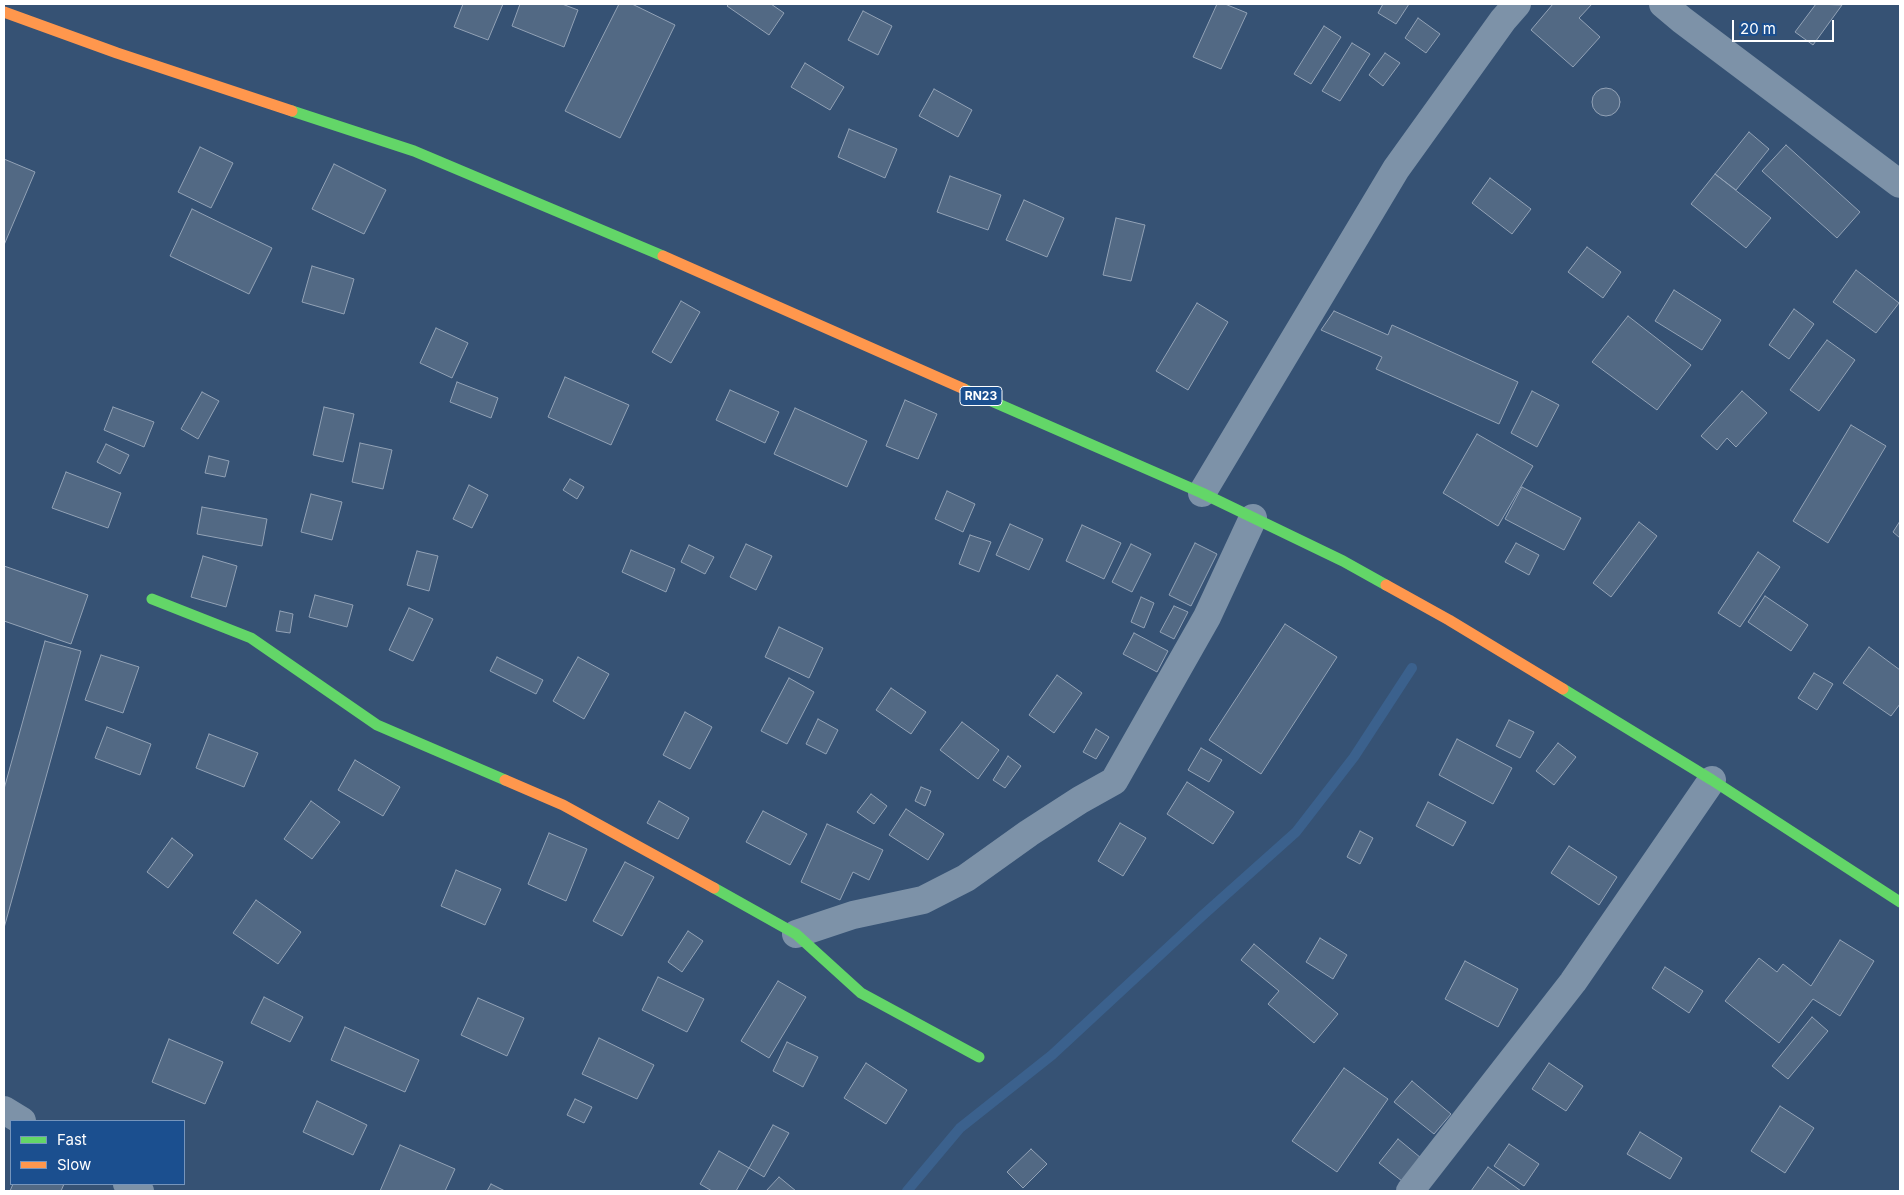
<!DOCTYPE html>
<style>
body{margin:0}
#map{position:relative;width:1904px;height:1195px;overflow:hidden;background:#365274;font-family:Inter,sans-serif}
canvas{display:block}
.frame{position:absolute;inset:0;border:5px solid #fff;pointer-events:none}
.legend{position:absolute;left:10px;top:1120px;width:175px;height:65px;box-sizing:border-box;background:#1b4f8f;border:1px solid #7695bc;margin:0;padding:6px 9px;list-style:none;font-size:15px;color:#fff}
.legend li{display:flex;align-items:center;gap:10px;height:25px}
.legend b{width:25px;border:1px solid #7695bc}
.scale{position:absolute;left:1732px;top:20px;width:102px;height:22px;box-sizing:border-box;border:2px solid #fff;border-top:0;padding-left:6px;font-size:15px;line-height:18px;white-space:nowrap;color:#fff;-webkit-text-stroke:4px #1b4f8f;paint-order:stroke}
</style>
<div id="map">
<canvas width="1904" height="1195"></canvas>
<div class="frame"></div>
<ul class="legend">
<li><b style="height:6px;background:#63d668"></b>Fast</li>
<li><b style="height:6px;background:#ff974d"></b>Slow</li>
</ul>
<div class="scale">20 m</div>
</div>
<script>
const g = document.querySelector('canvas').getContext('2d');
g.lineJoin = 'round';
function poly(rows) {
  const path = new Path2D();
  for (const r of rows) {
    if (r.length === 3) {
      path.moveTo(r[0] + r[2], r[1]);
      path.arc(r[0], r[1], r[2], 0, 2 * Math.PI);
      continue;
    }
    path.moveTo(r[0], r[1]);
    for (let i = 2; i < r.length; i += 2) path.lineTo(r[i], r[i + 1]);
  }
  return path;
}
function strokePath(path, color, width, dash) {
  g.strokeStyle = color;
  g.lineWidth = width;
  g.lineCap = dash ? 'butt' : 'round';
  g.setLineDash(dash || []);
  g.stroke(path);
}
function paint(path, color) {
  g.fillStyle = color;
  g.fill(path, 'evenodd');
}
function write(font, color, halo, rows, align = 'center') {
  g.font = font + ' Inter,sans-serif';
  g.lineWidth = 4.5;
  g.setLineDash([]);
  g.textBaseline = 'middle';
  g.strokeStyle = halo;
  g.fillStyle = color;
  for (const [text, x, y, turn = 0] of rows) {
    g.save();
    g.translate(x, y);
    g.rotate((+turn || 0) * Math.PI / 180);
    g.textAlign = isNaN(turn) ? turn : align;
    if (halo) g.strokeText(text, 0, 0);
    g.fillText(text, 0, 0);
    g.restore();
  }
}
strokePath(poly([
 [907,1191,960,1128,1052,1055,1202,916,1296,832,1354,757,1412,668]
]), '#3b618d', 10);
const building = poly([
 [463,4,503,4,488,40,454,27,463,4],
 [520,4,562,4,578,10,564,47,512,26,520,4],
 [619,4,632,4,675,25,620,138,565,111,619,4],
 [729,4,771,4,784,13,769,35,727,6,729,4],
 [1217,4,1225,4,1247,13,1221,69,1193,57,1217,4],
 [1383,4,1409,4,1396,24,1378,13,1383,4],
 [1553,4,1592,4,1579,18,1600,37,1573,67,1531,30,1553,4],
 [1816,4,1842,5,1813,45,1795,32,1816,4],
 [863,11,892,26,878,55,848,40,863,11],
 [1418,18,1440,34,1426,53,1405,38,1418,18],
 [1324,26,1341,37,1311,84,1294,74,1324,26],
 [1352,43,1370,54,1340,101,1322,91,1352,43],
 [1385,53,1400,63,1383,86,1369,75,1385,53],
 [805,63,844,87,830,110,791,87,805,63],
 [1606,102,14],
 [934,89,972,110,958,137,919,116,934,89],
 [849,129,897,149,885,178,838,157,849,129],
 [1749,132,1769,149,1736,190,1715,174,1749,132],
 [1786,145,1860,212,1837,238,1762,171,1786,145],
 [200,147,233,163,211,208,178,192,200,147],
 [4,159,35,172,4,245,4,159],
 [334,164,386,190,364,234,312,209,334,164],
 [1715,174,1771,218,1746,248,1691,204,1715,174],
 [950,176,1001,195,988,230,937,212,950,176],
 [1490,178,1531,209,1512,234,1472,203,1490,178],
 [1024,200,1064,218,1047,257,1006,240,1024,200],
 [192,209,272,248,249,294,170,256,192,209],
 [1116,218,1145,225,1131,281,1103,275,1116,218],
 [1587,247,1621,272,1603,298,1568,272,1587,247],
 [312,266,354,279,344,314,302,302,312,266],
 [1856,270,1899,303,1876,333,1833,302,1856,270],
 [1674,290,1721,320,1702,350,1655,321,1674,290],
 [681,301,700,312,671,363,652,352,681,301],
 [1197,303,1228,322,1188,390,1156,371,1197,303],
 [1794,309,1814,324,1789,359,1769,345,1794,309],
 [1334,311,1388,335,1392,325,1518,382,1499,424,1376,369,1382,357,1321,330,1334,311],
 [1628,316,1691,365,1657,410,1592,362,1628,316],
 [436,328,468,343,452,378,420,363,436,328],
 [1827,340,1855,360,1819,411,1790,390,1827,340],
 [565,377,629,405,611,445,548,417,565,377],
 [457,382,498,398,491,418,450,402,457,382],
 [730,390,779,412,765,443,716,420,730,390],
 [1532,391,1559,405,1537,447,1511,433,1532,391],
 [1742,391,1767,413,1736,447,1727,438,1717,450,1701,436,1742,391],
 [202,392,219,401,198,439,181,429,202,392],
 [905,400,937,414,918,459,886,446,905,400],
 [113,407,154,422,144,447,104,430,113,407],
 [324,407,354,414,343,462,313,455,324,407],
 [795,408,867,441,847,487,774,454,795,408],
 [1851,425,1886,446,1828,543,1793,521,1851,425],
 [1477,434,1533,466,1498,526,1443,493,1477,434],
 [360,443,392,450,383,489,352,482,360,443],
 [106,444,129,455,120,474,97,462,106,444],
 [209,456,229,461,225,477,205,473,209,456],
 [66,472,121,493,108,528,52,508,66,472],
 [570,479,584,487,577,499,563,490,570,479],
 [469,485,488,495,472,528,453,519,469,485],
 [1522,487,1581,518,1564,550,1505,519,1522,487],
 [947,491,975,504,963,532,935,519,947,491],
 [311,494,342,502,332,540,301,532,311,494],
 [202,507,267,519,262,546,197,534,202,507],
 [1900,521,1900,538,1893,532,1900,521],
 [1639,522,1657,536,1611,597,1593,583,1639,522],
 [1010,524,1043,539,1029,570,996,555,1010,524],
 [1082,525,1121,543,1104,579,1066,561,1082,525],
 [970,535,991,542,979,572,959,564,970,535],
 [1195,543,1217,554,1191,606,1169,595,1195,543],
 [1516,543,1539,555,1529,575,1505,562,1516,543],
 [746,544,772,556,756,590,730,577,746,544],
 [1131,544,1151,554,1132,592,1112,582,1131,544],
 [689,545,714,557,705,574,681,562,689,545],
 [631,550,675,569,666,592,622,572,631,550],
 [417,551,438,556,429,591,407,585,417,551],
 [1758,552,1780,567,1740,627,1718,613,1758,552],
 [203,556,237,566,226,607,191,597,203,556],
 [4,566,88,595,71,644,4,621,4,566],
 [315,595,353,605,347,627,309,617,315,595],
 [1765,596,1808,625,1791,651,1748,622,1765,596],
 [1141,597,1154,603,1144,628,1131,622,1141,597],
 [1174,606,1188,612,1174,639,1160,632,1174,606],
 [409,608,433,619,413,661,389,650,409,608],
 [280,611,293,614,290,633,276,631,280,611],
 [1285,624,1337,657,1261,774,1209,740,1285,624],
 [779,627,823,648,809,678,765,657,779,627],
 [1134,633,1168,651,1157,672,1123,654,1134,633],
 [45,641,81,651,4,928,4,789,45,641],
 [1869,647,1900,670,1900,704,1891,716,1843,683,1869,647],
 [101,655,139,667,123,713,85,700,101,655],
 [497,657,543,680,536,694,490,671,497,657],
 [578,657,609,674,584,719,553,701,578,657],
 [1814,673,1833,684,1817,710,1798,698,1814,673],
 [1057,675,1082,693,1054,733,1029,715,1057,675],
 [789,678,814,692,787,744,761,731,789,678],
 [891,688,926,712,911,734,876,710,891,688],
 [685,712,712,727,690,769,663,755,685,712],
 [818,719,838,730,826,754,806,744,818,719],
 [1509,720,1534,732,1520,758,1496,746,1509,720],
 [962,722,999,750,978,779,940,750,962,722],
 [107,727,151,744,140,775,95,758,107,727],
 [1096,729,1109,737,1096,759,1083,752,1096,729],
 [209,734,258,753,244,787,196,768,209,734],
 [1457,739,1512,768,1493,804,1439,775,1457,739],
 [1558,743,1576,757,1554,785,1536,771,1558,743],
 [1201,748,1222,760,1209,782,1188,770,1201,748],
 [1008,756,1021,766,1005,788,993,780,1008,756],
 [355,760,400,787,383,816,338,790,355,760],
 [1187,782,1234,812,1213,844,1167,814,1187,782],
 [921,787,931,791,925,806,915,801,921,787],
 [871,794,887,806,874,824,857,812,871,794],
 [311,801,340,822,312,859,284,839,311,801],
 [659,801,689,818,678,839,647,823,659,801],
 [1428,802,1466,822,1453,846,1416,826,1428,802],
 [906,809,944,834,928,860,889,835,906,809],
 [763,811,807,834,790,865,746,842,763,811],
 [1120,823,1146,838,1123,876,1098,861,1120,823],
 [827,824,883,850,869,880,853,872,840,900,801,882,827,824],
 [1360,831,1373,838,1360,864,1347,857,1360,831],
 [549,833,587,849,566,901,528,884,549,833],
 [172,838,193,855,168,888,147,872,172,838],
 [1569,846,1617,877,1599,905,1551,873,1569,846],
 [625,862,654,877,622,936,593,921,625,862],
 [456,870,501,889,485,925,441,906,456,870],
 [256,900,301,932,278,964,233,933,256,900],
 [688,931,703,941,682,972,668,962,688,931],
 [1320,938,1347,955,1333,979,1306,962,1320,938],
 [1840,940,1874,961,1840,1016,1813,999,1779,1043,1725,1001,1759,958,1777,972,1783,964,1811,986,1840,940],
 [1254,944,1338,1014,1314,1043,1268,1004,1279,991,1241,960,1254,944],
 [1465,961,1518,989,1498,1027,1445,999,1465,961],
 [1665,967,1703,991,1689,1013,1652,988,1665,967],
 [658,977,704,999,687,1032,642,1010,658,977],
 [778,981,806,997,769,1058,741,1041,778,981],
 [264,997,303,1017,290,1042,251,1023,264,997],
 [478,998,524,1018,507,1056,461,1035,478,998],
 [1812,1017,1828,1031,1788,1079,1772,1066,1812,1017],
 [345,1027,419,1060,405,1092,331,1060,345,1027],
 [599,1038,654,1065,637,1099,582,1074,599,1038],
 [169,1039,223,1062,205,1104,152,1082,169,1039],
 [787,1042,818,1057,803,1087,773,1071,787,1042],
 [866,1063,907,1090,886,1124,844,1098,866,1063],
 [1549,1063,1583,1086,1566,1111,1532,1089,1549,1063],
 [1344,1068,1388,1099,1337,1172,1292,1141,1344,1068],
 [1412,1081,1451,1114,1434,1134,1394,1102,1412,1081],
 [575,1099,592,1107,584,1123,567,1115,575,1099],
 [317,1101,367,1125,353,1155,303,1132,317,1101],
 [1780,1106,1814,1128,1785,1173,1751,1151,1780,1106],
 [773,1125,789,1133,764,1177,749,1168,773,1125],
 [1640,1132,1682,1158,1670,1179,1627,1154,1640,1132],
 [1398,1139,1421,1158,1402,1181,1379,1163,1398,1139],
 [1509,1144,1539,1164,1524,1186,1494,1166,1509,1144],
 [400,1145,455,1169,445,1191,380,1191,400,1145],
 [1031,1149,1047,1164,1023,1188,1007,1172,1031,1149],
 [719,1151,749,1168,736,1191,712,1191,700,1184,719,1151],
 [1488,1167,1521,1191,1471,1191,1488,1167],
 [779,1177,796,1191,766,1191,779,1177],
 [13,1184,64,1184,61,1191,10,1191,13,1184],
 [491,1184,505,1191,487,1191,491,1184]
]);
paint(building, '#526984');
strokePath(building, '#92a2b6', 1);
strokePath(poly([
 [1663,4,1682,20,1900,184],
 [1202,493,1396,169,1503,20,1517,4],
 [796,934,853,915,923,900,966,878,1029,833,1080,800,1114,781,1207,617,1253,518],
 [4,1110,22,1121],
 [127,1184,140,1191],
 [1410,1191,1573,982,1712,780]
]), '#7d92a8', 28);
strokePath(poly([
 [292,111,414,151,663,256],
 [964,389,1202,493,1343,561,1386,585],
 [152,599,251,638,377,725,505,780],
 [1563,689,1712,780,1900,902],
 [714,888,796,934,861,993,979,1057]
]), '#63d668', 11);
strokePath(poly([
 [4,12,117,53,292,111],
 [663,256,964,389],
 [1386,585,1449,620,1563,689],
 [505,780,563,805,714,888]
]), '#ff974d', 11);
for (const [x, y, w] of [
 [981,396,42]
]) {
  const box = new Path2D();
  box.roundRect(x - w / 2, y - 9.5, w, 19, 4);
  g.fillStyle = '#1b4f8f';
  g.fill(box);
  strokePath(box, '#fff', 1);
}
write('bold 12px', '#fff', null, [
 ["RN23",981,396]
]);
</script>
